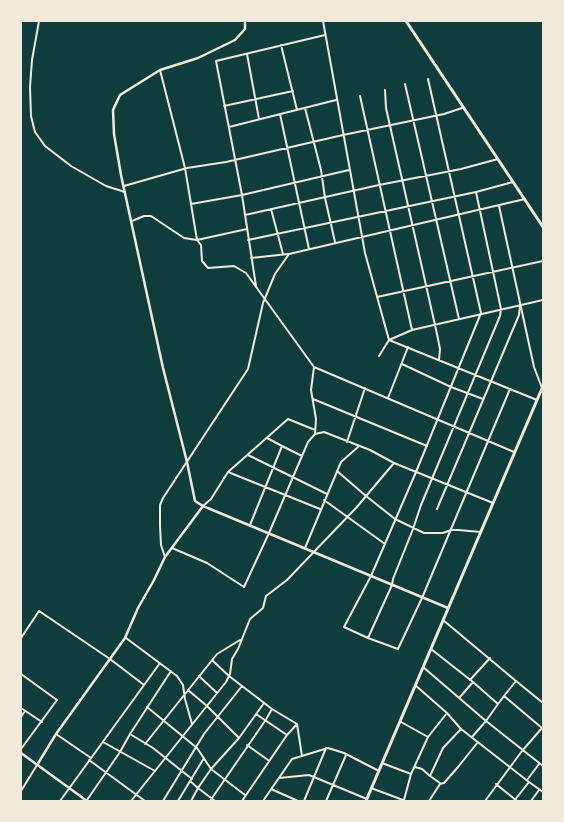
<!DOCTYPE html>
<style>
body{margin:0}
#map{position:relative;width:564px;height:822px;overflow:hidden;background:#0f3d3e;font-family:"Exo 2",sans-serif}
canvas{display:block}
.frame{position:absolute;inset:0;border:22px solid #f1e9da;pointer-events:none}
</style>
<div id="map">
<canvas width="564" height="822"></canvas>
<div class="frame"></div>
</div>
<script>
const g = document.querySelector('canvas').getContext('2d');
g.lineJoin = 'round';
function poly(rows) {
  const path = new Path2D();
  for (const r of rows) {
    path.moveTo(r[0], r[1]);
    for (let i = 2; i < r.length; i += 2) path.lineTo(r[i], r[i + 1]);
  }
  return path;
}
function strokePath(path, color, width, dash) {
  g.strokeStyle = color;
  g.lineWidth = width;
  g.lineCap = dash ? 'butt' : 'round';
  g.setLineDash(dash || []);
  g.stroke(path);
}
strokePath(poly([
 [39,21,32,60,30,87,31,116,35,132,45,146,71,166,106,186,125,192],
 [323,21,365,253,389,340,537,400],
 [281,45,297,110],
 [247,54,259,119],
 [160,70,185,168,197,240,247,229],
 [428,79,481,313,416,472,371,576,344,627,368,638,392,585,393,579,413,529,421,505,500,316,501,309,476,192],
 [405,84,459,319],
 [385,90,386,108,437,334,440,349,439,360],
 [360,96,412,330],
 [224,106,293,91],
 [305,108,321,170,325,198,335,242],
 [280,114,309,249],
 [229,127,336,100],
 [124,186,187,168,226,162,343,135,444,114,462,108],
 [191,204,242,195,216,61,325,35],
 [499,206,534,367,542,388],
 [271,209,283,254],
 [245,215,379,185,461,169,498,159],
 [132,221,144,216,151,216,184,238,197,240,201,245,202,261,208,268,234,266,246,273,314,367,311,390,316,419,315,434],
 [248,240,476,192,513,182],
 [251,258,288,254],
 [256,286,242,195,349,170],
 [377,297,543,261],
 [379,356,389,340,412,330,543,300],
 [402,364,451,387,483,399],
 [314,367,514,452],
 [388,398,408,347],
 [313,399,427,446],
 [347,442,365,388],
 [282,446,302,456],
 [248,455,327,494],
 [337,471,366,496,395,519,424,533,443,533,451,530,458,530,481,532],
 [228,472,320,509],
 [324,500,385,544],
 [203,506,211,499,228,472,288,419,315,430],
 [437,509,519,315,520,305],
 [250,525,282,446,267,438],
 [172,548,207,563,244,587,269,533,308,442,315,434,324,432,370,450,394,463,493,503],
 [305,548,341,462,358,447],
 [165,557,161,545,160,526,160,505,163,498,248,369,263,303,275,274,289,254,525,199],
 [443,620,516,681,504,696],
 [21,638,39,611,110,659,144,685],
 [126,638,177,676,183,685,185,699,192,724],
 [368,638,398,649,422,598,510,389],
 [431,649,473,682,498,704,504,696,542,728,522,751,485,801],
 [423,667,486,721,543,766],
 [21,674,57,700,21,749],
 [199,676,217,693],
 [470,680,490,658],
 [516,681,543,703],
 [415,685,447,713,428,737],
 [188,690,207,706,239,738],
 [460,697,473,682],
 [147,707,197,748,211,769,245,795],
 [21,708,42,722],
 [256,714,287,735],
 [21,717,25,711],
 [401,722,428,737,411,774],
 [297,724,302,756],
 [461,729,529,782,514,801],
 [56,734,91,758],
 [130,734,153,748,192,779],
 [472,737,486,721,498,704],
 [103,742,155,771],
 [145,744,217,654,240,640],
 [247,745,268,760],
 [89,760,145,801],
 [382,763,411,774,404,800],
 [415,767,422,769,430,776,443,748,461,729,447,713],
 [430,776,440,783],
 [279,778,309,775,367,799],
 [527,780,539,764],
 [190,781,198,788,191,801],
 [529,782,543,792],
 [496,784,517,801],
 [371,788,403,800],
 [271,789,298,801],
 [21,791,37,765],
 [87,800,120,752,130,734,171,671],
 [60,801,160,663],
 [131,801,226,682,230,674,232,659,238,649,250,619,263,608,266,596,287,580,356,508,394,463],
 [163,801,204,734,242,686],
 [178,801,204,758],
 [210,801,265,721,272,709,229,676,212,660],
 [215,801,198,788,211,769,239,738,264,703],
 [242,801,287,735,297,724,272,709],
 [263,801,292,759,328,748,344,753,379,771],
 [304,801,326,748],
 [326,801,346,755],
 [429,801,440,784,444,783,458,767,478,742],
 [531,801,539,790]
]), '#f1e9da', 2);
strokePath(poly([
 [245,21,245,29,235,40,198,58,160,70,120,95,113,110,114,134,121,175,163,368,187,462,195,501,203,506,448,608],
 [21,753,87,801],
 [37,765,56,734,125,638,138,608,154,580,165,557,203,506]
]), '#f1e9da', 2.5);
strokePath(poly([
 [406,21,543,227],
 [366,801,543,386]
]), '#f1e9da', 3);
</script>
